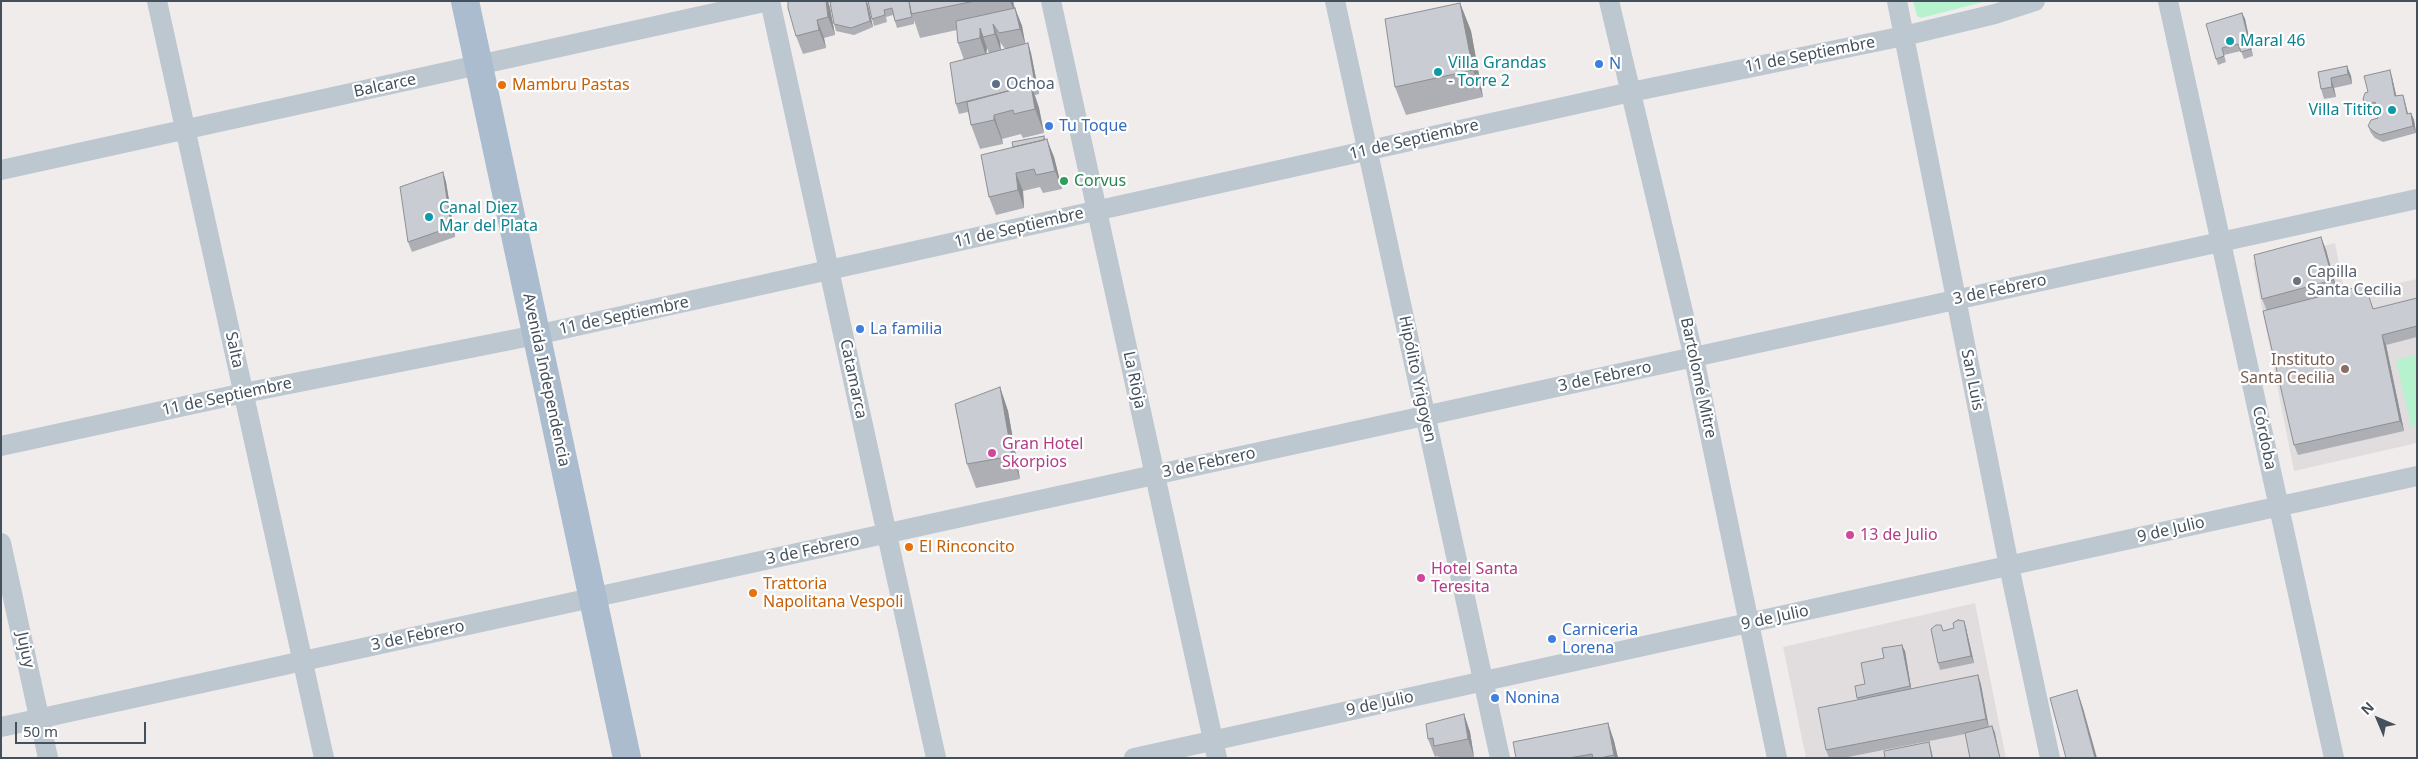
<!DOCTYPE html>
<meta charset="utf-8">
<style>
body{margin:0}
#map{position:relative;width:2418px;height:759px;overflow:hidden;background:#f0ecec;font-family:"Noto Sans",sans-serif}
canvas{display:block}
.frame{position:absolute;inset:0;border:2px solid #44505b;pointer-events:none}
.north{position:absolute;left:2353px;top:694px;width:50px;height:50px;-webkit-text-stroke:4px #fff;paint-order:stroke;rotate:315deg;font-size:14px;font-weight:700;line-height:20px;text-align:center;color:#44505b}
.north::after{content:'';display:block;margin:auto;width:18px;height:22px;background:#44505b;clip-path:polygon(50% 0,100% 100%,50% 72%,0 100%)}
.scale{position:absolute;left:15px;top:722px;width:131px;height:22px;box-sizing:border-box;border:2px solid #44505b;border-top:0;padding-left:6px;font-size:15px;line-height:18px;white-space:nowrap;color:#44505b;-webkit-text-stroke:4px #fff;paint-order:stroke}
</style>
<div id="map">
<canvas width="2418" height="759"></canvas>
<div class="frame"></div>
<div class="north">N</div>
<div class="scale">50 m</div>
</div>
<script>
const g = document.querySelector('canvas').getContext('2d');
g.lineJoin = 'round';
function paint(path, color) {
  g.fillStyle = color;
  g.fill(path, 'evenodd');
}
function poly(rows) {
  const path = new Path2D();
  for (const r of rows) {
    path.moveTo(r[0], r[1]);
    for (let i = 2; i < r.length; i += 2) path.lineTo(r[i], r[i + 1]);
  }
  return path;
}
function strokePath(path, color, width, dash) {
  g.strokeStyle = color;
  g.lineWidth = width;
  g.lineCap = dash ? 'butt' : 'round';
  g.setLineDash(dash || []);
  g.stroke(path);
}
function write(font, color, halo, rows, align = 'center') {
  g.font = font + ' "Noto Sans",sans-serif';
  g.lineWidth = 4.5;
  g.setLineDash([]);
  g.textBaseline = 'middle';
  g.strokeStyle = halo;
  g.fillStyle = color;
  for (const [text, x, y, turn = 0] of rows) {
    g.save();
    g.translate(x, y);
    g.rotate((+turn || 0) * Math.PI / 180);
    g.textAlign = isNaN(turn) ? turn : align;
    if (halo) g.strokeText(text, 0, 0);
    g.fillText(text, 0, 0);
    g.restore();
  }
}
paint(poly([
 [2335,243,2345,295,2417,279,2417,443,2294,471,2253,263],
 [1975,603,2006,758,1806,758,1783,647]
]), '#e1ddde');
paint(poly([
 [1913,1,1987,1,1921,18,1917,16],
 [2417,355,2417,425,2411,427,2396,360]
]), '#b7f2ce');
strokePath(poly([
 [157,1,324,758],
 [770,1,936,758],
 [1051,1,1217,758],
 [1335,1,1500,758],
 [1609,1,1694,358,1777,758],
 [1897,1,2009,566,2050,758],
 [2168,1,2334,758],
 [1,170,769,1],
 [1,446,244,393,536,335,1631,92,1904,36,1995,14,2035,1],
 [1,543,48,758],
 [1,727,2417,199],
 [1134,758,2417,476]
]), '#bcc7d0', 20);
strokePath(poly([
 [465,1,627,758]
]), '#aabcce', 28);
paint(poly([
 [788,1,828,1,830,8,835,35,824,38,826,48,803,54,796,36],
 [838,1,867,1,873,27,854,35,836,31,834,24],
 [868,1,1013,1,1014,8,1015,8,1022,26,1025,44,1028,43,1031,53,1039,94,1035,95,1039,108,1044,133,1023,138,1021,134,1002,139,1003,144,980,149,971,125,968,112,959,114,956,104,964,60,958,43,957,30,920,38,914,20,914,24,897,28,893,15,886,17,887,22,874,26,872,19],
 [1000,42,1005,49,1001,50],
 [987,48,989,53,986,54],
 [1460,3,1471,31,1483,97,1406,115,1395,87],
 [2242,13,2245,19,2253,56,2244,59,2241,51,2224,55,2226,62,2218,65,2216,59],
 [2347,66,2351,76,2352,84,2334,88,2336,97,2324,99,2321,89,2318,72],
 [2392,77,2396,96,2403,95,2405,102,2408,113,2411,113,2414,120,2416,133,2383,142,2375,138,2371,133,2368,126,2378,118,2376,109,2369,112,2363,99,2368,92],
 [1044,136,1054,157,1062,189,1043,193,1040,187,1023,191,1024,208,996,215,989,197,1013,147],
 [443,172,446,182,455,237,412,252,408,242],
 [2321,237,2326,250,2337,292,2374,309,2417,298,2417,337,2386,345,2404,431,2298,455,2294,445,2267,311,2262,299],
 [1000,387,1008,411,1020,479,976,488,967,464],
 [1964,621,1966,628,1974,663,1940,670,1938,663,1943,631,1954,628],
 [1905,651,1911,689,1978,675,1981,685,1989,727,1992,726,1995,733,1965,734,1843,758,1829,758,1826,750,1858,700,1857,698,1865,684,1884,658],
 [1464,714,1470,732,1474,757,1471,758,1439,758,1438,756,1435,757,1428,739],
 [1608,723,1614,741,1618,758,1516,758]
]), '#adafb5');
paint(poly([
 [826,1,828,1,830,8,835,35,828,17],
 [866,1,868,5,873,27,870,21],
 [1010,1,1013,1,1017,18],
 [1460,3,1471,31,1483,97,1473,70],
 [1015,8,1022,26,1026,47,1020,29],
 [2242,13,2245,19,2253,56,2251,49],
 [817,20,824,38,826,48,819,30],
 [993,24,1000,42,1001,52,995,34],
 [980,28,987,48,986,56,980,38],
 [1028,43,1031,53,1039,94,1035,84],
 [2347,66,2351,76,2352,84,2348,74],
 [2390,70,2392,77,2398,103,2395,96],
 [2331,78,2334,88,2336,97,2332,87],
 [1031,85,1039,108,1044,133,1035,109],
 [2403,95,2405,102,2409,120,2407,114],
 [2411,113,2414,120,2416,133,2413,126],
 [994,115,1002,139,1003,144,994,120],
 [1047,139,1054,157,1062,189,1055,171],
 [443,172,446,182,455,237,451,227],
 [1016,173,1023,191,1024,208,1018,190],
 [2321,237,2326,250,2338,293,2333,280],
 [2382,335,2386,345,2404,431,2400,421],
 [1000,387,1008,411,1020,479,1012,456],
 [1964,621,1966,628,1974,663,1971,656],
 [1902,645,1905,651,1912,693,1910,686],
 [1978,675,1981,685,1989,729,1986,719],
 [2077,690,2083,708,2097,758,2095,758],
 [1464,714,1470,732,1474,757,1468,739],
 [1608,723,1614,741,1618,758,1615,758,1614,755],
 [1992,726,1995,733,2000,758],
 [1929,742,1931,749,1933,758,1932,758]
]), '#8d8f93');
const building = poly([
 [788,1,826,1,828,17,817,20,819,30,796,36,788,8,788,1],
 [838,1,866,1,870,21,851,28,834,24,830,2,838,1],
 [868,1,909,1,912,17,895,21,892,8,884,10,885,15,872,19,868,1],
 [909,1,975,1,911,14,909,1],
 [1460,3,1473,70,1395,87,1385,19,1460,3],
 [1015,8,1020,29,999,33,993,24,995,34,983,37,980,28,980,38,958,43,956,21,1015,8],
 [2242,13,2251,49,2241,52,2238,44,2222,48,2224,56,2216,59,2206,24,2242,13],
 [1028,43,1035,84,956,104,950,63,1028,43],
 [2347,66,2348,74,2331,78,2332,87,2321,89,2318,72,2347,66],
 [2390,70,2395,96,2403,95,2407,114,2411,113,2413,126,2380,135,2373,131,2368,126,2371,120,2378,118,2375,102,2366,105,2363,99,2365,93,2368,92,2364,76,2390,70],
 [1031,85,1035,109,1014,114,1013,110,994,115,994,120,971,125,967,102,1031,85],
 [1044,136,1044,140,1013,147,1012,142,1044,136],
 [1047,139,1055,171,1036,175,1034,169,1016,173,1018,190,989,197,981,155,1047,139],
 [443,172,451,227,408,242,400,187,443,172],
 [2321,237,2333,280,2262,299,2254,255,2321,237],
 [2365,285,2373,309,2417,298,2417,326,2382,335,2400,421,2294,445,2263,311,2365,285],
 [1000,387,1012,456,967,464,955,404,1000,387],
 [1958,620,1964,621,1971,656,1938,663,1931,629,1936,625,1941,625,1943,631,1954,628,1953,623,1958,620],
 [1902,645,1910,686,1857,698,1855,686,1865,684,1861,663,1884,658,1882,648,1902,645],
 [1978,675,1986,719,1826,750,1818,708,1978,675],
 [2077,690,2095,758,2066,758,2050,698,2077,690],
 [1464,714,1468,739,1434,746,1433,738,1428,739,1426,724,1464,714],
 [1608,723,1614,755,1600,758,1593,758,1592,754,1569,758,1516,758,1513,742,1608,723],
 [1992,726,2000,758,1970,758,1965,733,1992,726],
 [1929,742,1932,758,1885,758,1884,751,1929,742]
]);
paint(building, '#c9ccd2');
strokePath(building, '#8d8f93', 1);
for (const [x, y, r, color] of [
 [2230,41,5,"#0f9aa8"],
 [1599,64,5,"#3f7fe0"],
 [1438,72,5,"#0f9aa8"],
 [996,84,5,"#5c6f8a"],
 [502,85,5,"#e8710a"],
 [2392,110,5,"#0f9aa8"],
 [1049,126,5,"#3f7fe0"],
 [1064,181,5,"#2e9e5b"],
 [429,217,5,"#0f9aa8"],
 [2297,281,5,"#6b7280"],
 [860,329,5,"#3f7fe0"],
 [2345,369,5,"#8d6e63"],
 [992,453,5,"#d1479c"],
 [1850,535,5,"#d1479c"],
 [909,547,5,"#e8710a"],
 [1421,578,5,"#d1479c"],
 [753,593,5,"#e8710a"],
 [1552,639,5,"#3f7fe0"],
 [1495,698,5,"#3f7fe0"]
]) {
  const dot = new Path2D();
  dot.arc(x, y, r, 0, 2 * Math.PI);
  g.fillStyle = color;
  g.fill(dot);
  strokePath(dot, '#fff', 2);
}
write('16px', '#0d838f', '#fff', [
 ["Maral 46",2240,41],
 ["Villa Grandas",1448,63],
 ["- Torre 2",1448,81],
 ["Villa Titito",2382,110,"right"],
 ["Canal Diez",439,208],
 ["Mar del Plata",439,226]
], 'left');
write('16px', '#44505b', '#fff', [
 ["11 de Septiembre",1810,55,-11],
 ["Balcarce",385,86,-12],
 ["11 de Septiembre",1414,140,-13],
 ["11 de Septiembre",1019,228,-13],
 ["3 de Febrero",2000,290,-12],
 ["11 de Septiembre",624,316,-12],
 ["Salta",234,350,78],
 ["3 de Febrero",1605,377,-12],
 ["Bartolomé Mitre",1698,378,78],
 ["Catamarca",853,379,78],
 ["Hipólito Yrigoyen",1417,379,78],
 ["Avenida Independencia",546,380,78],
 ["La Rioja",1134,380,78],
 ["San Luis",1972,380,79],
 ["11 de Septiembre",227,397,-12],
 ["Córdoba",2264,438,78],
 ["3 de Febrero",1209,463,-12],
 ["9 de Julio",2171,530,-13],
 ["3 de Febrero",813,550,-12],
 ["9 de Julio",1775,618,-12],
 ["3 de Febrero",418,636,-12],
 ["Jujuy",25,650,78],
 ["9 de Julio",1380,704,-12]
]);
write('16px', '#366cbe', '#fff', [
 ["N",1609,64],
 ["Tu Toque",1059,126],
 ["La familia",870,329],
 ["Carniceria",1562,630],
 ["Lorena",1562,648],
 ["Nonina",1505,698]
], 'left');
write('16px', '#4e5e75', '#fff', [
 ["Ochoa",1006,84]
], 'left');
write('16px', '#c56008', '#fff', [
 ["Mambru Pastas",512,85],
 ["El Rinconcito",919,547],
 ["Trattoria",763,584],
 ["Napolitana Vespoli",763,602]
], 'left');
write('16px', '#27864d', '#fff', [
 ["Corvus",1074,181]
], 'left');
write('16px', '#5b616d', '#fff', [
 ["Capilla",2307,272],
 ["Santa Cecilia",2307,290]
], 'left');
write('16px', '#785e54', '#fff', [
 ["Instituto",2335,360],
 ["Santa Cecilia",2335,378]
], 'right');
write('16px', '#b23c85', '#fff', [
 ["Gran Hotel",1002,444],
 ["Skorpios",1002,462],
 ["13 de Julio",1860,535],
 ["Hotel Santa",1431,569],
 ["Teresita",1431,587]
], 'left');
</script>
